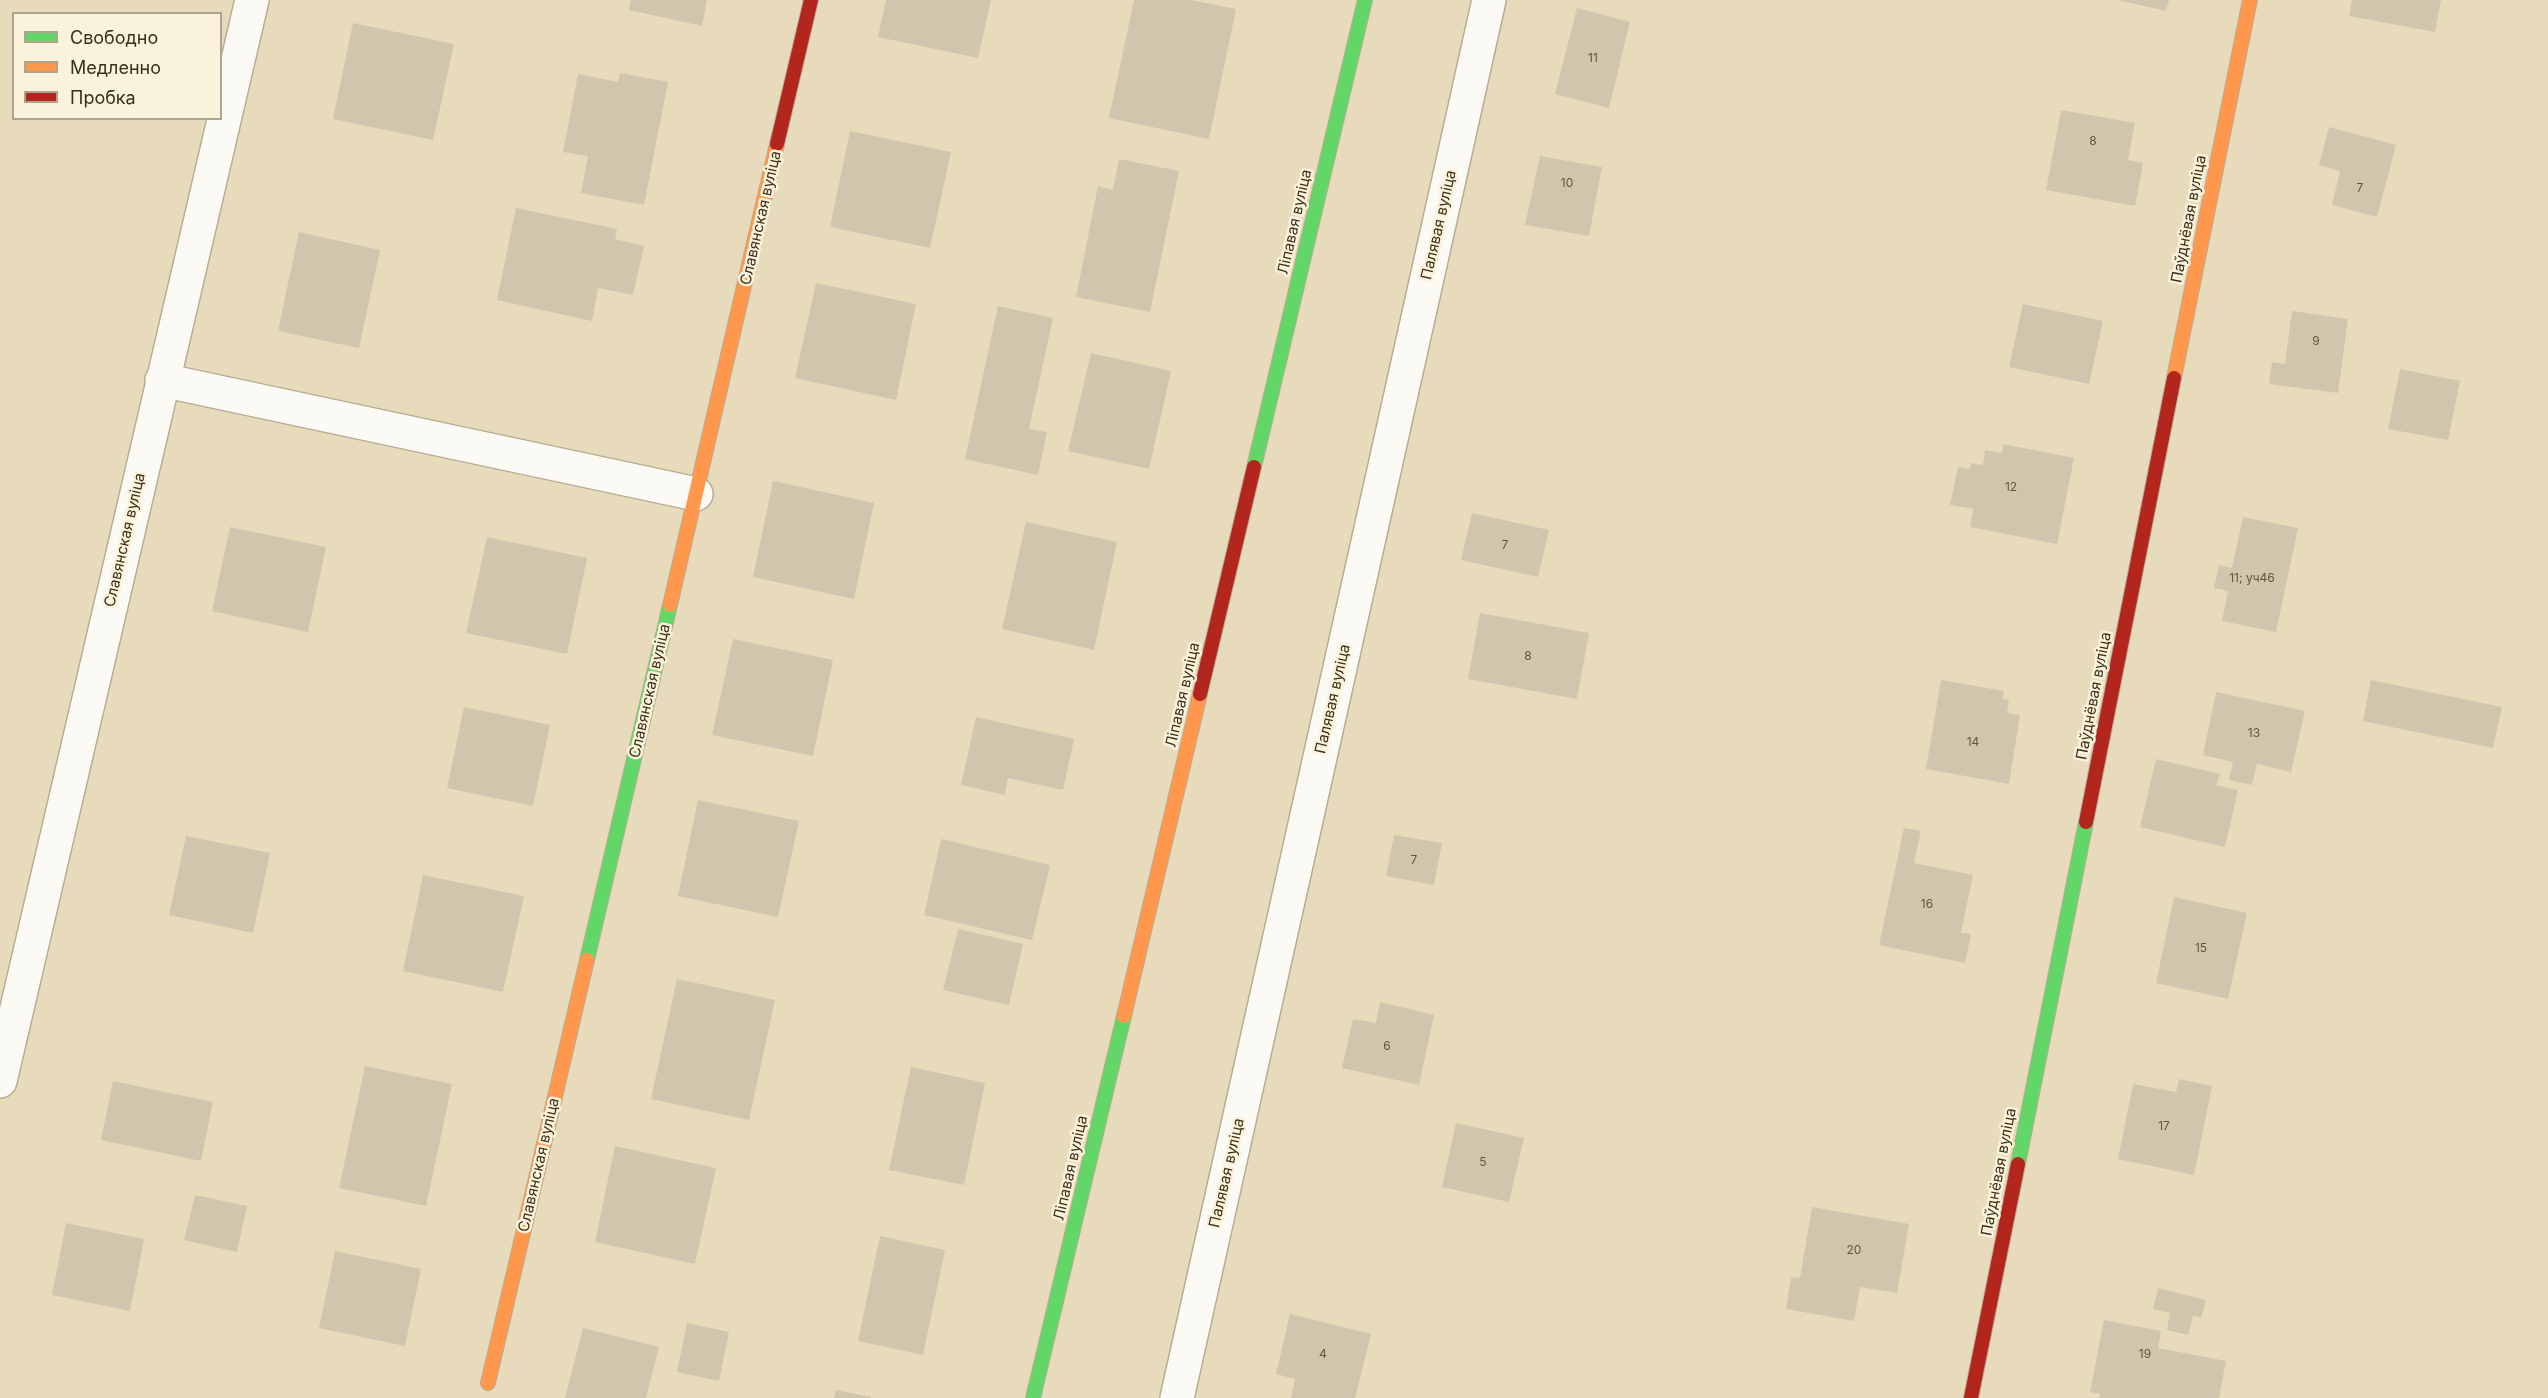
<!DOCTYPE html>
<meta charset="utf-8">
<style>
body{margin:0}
#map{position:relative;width:2548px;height:1398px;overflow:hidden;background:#e8dbbb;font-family:Inter,sans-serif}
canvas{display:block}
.legend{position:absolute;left:12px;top:12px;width:210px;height:108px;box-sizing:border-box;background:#fbf2db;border:2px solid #ada48d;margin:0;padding:8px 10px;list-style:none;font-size:18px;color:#393018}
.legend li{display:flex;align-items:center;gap:12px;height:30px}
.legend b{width:30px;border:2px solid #ada48d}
</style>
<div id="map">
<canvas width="2548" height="1398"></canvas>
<ul class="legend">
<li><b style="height:8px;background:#63d668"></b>Свободно</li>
<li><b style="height:8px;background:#ff974d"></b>Медленно</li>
<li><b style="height:8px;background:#b3261e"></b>Пробка</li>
</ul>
</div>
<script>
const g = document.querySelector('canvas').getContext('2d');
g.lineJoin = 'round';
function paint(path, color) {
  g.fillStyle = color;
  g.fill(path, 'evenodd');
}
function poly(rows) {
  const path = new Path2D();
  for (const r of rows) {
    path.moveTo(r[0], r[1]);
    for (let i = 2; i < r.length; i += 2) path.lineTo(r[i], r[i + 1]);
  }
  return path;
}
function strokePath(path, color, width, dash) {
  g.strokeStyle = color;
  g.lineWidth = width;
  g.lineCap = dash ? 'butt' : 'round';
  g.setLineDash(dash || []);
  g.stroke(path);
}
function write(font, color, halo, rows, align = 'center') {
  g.font = font + ' Inter,sans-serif';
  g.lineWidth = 5;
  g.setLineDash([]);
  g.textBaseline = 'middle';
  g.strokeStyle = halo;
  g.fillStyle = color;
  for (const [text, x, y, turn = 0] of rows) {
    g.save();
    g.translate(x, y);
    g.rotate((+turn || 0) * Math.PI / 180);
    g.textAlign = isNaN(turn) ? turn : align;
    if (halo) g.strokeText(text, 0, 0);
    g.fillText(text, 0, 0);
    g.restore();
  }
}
paint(poly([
 [631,0,707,0,702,26,629,10],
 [886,0,991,0,978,58,878,37],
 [1134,0,1191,0,1236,9,1209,139,1109,118],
 [2118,0,2169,0,2166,11],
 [2352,0,2441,0,2435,32,2349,16],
 [1577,8,1630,22,1609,108,1555,94],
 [353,23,454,44,433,140,333,119],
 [620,73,668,82,644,205,581,193,588,156,563,152,578,74,618,82],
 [2061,110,2135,123,2128,160,2143,163,2135,206,2046,190],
 [2329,127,2396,145,2377,217,2332,205,2340,171,2319,165],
 [850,131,951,152,930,248,830,227],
 [1540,156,1602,167,1589,236,1525,225],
 [1119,159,1179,171,1150,312,1076,297,1098,186,1113,190],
 [516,208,617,229,615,239,644,246,633,295,598,288,592,321,497,300],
 [299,232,380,250,359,348,278,331],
 [816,283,916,304,896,400,795,378],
 [2023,304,2103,321,2089,384,2009,367],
 [998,306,1053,318,1029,429,1047,432,1038,475,965,459],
 [2292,311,2348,319,2338,393,2269,384,2272,362,2285,364],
 [1091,353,1171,371,1149,469,1068,451],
 [2400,369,2460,381,2448,440,2388,429],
 [2003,444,2074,458,2057,544,1970,527,1973,509,1950,505,1958,467,1970,469,1971,463,1983,465,1985,450,2002,453],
 [773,481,874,503,854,599,753,577],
 [1472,513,1549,530,1538,577,1461,560],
 [2243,517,2298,528,2276,632,2222,621,2228,591,2214,588,2219,565,2232,568],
 [1026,522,1117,542,1094,650,1002,629],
 [230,527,326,547,308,632,212,611],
 [487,537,587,558,567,654,466,633],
 [1480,613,1589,633,1577,699,1468,679],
 [733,639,833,660,813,756,712,735],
 [1941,680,2004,691,2003,699,2009,700,2007,713,2020,715,2009,784,1926,769],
 [2371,680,2502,707,2493,748,2363,721],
 [2216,692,2305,711,2291,772,2257,764,2252,785,2229,780,2233,762,2203,755],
 [464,707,550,725,533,806,447,788],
 [976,717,1074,739,1063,790,1008,778,1005,795,961,785],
 [2156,759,2220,774,2216,785,2238,790,2225,847,2140,827],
 [698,800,799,821,778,917,678,896],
 [1904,828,1921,831,1914,863,1973,875,1961,933,1971,934,1965,963,1879,945],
 [1394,835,1442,843,1434,885,1386,876],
 [186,836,270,853,253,933,169,915],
 [941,839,1050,865,1032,940,924,915],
 [423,875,524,896,503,992,403,971],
 [2174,897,2247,913,2228,999,2156,983],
 [958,929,1023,944,1009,1005,943,990],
 [677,979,775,1000,749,1120,651,1099],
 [1380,1002,1434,1015,1419,1085,1342,1068,1353,1019,1376,1023],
 [365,1066,452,1084,426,1206,339,1188],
 [911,1067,985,1083,964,1185,889,1170],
 [2179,1079,2212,1086,2194,1175,2118,1159,2133,1084,2176,1092],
 [113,1081,213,1102,201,1161,101,1140],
 [1456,1123,1524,1138,1509,1202,1442,1187],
 [615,1146,716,1168,695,1264,595,1242],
 [195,1195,247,1206,237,1252,184,1240],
 [1812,1207,1909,1224,1897,1293,1860,1287,1854,1321,1786,1309,1791,1277,1800,1278],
 [66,1223,144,1239,130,1311,52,1295],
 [880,1236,945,1250,923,1355,858,1341],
 [335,1251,421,1269,405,1346,319,1328],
 [2158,1288,2206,1300,2201,1318,2193,1316,2188,1335,2167,1330,2170,1313,2153,1309],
 [1290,1314,1371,1334,1355,1398,1291,1398,1295,1379,1276,1374],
 [2104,1320,2161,1331,2158,1348,2226,1361,2219,1398,2099,1398,2100,1394,2090,1392],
 [687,1323,729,1332,719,1381,677,1372],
 [583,1328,659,1347,646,1398,565,1398],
 [836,1390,871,1397,871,1398,834,1398]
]), '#d1c6ad');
const street = poly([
 [162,380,696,494],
 [0,1081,252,0],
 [1177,1398,1489,0]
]);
const fast = poly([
 [1254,467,1365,0],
 [587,960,670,605],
 [2018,1164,2086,822],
 [1033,1398,1124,1016]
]);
const slow = poly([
 [2174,378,2250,0],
 [670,605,777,144],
 [1124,1016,1200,694],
 [488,1383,587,960]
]);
const jam = poly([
 [777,144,811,0],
 [1200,694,1254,467],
 [2086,822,2174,378],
 [1971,1398,2018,1164]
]);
strokePath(street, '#b7ad93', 36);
strokePath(fast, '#b7ad93', 16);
strokePath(slow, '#b7ad93', 16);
strokePath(jam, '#b7ad93', 16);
strokePath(street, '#fcfaf5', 33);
strokePath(fast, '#63d668', 14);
strokePath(slow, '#ff974d', 14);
strokePath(jam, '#b3261e', 14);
write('12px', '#60563e', null, [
 ["11",1593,58],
 ["8",2093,141],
 ["10",1567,183],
 ["7",2360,188],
 ["9",2316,341],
 ["12",2011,487],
 ["7",1505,545],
 ["11; уч46",2252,578],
 ["8",1528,656],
 ["13",2254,733],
 ["14",1973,742],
 ["7",1414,860],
 ["16",1927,904],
 ["15",2201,948],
 ["6",1387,1046],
 ["17",2164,1126],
 ["5",1483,1162],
 ["20",1854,1250],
 ["4",1323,1354],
 ["19",2145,1354]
]);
write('15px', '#393018', '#fbf2db', [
 ["Славянская вуліца",761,218,-77],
 ["Паўднёвая вуліца",2189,219,-79],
 ["Ліпавая вуліца",1295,222,-77],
 ["Палявая вуліца",1439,225,-77],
 ["Славянская вуліца",125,540,-77],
 ["Славянская вуліца",650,691,-77],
 ["Ліпавая вуліца",1183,695,-77],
 ["Паўднёвая вуліца",2094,696,-79],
 ["Палявая вуліца",1333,699,-77],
 ["Славянская вуліца",539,1165,-77],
 ["Ліпавая вуліца",1071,1168,-77],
 ["Паўднёвая вуліца",1999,1172,-79],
 ["Палявая вуліца",1227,1173,-77]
]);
</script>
